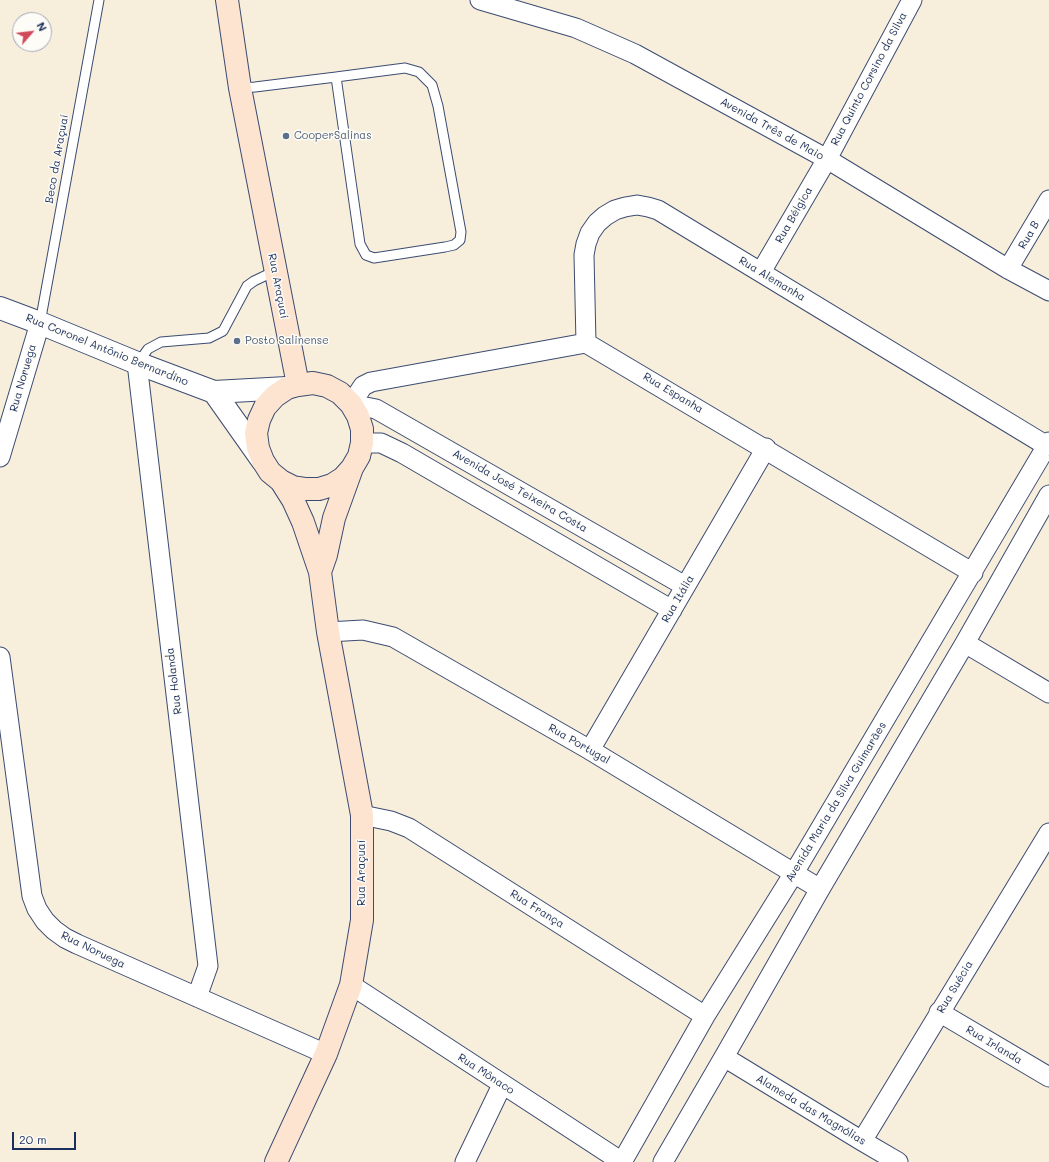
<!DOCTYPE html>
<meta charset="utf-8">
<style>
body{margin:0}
#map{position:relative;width:1049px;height:1162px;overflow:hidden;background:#f7eedc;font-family:Mali,sans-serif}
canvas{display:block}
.north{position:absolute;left:12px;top:12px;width:40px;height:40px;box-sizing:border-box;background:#fdfcf7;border:1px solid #a3aaba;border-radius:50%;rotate:62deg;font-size:11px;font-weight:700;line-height:16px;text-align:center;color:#1b2f5e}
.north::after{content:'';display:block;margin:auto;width:14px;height:18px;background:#d1495b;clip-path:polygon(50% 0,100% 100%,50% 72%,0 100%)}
.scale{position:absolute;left:12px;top:1132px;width:64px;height:18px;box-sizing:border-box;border:2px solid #1b2f5e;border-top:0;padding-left:5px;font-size:12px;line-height:14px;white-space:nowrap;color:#1b2f5e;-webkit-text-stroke:3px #fdfcf7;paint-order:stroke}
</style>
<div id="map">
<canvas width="1049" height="1162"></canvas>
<div class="north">N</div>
<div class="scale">20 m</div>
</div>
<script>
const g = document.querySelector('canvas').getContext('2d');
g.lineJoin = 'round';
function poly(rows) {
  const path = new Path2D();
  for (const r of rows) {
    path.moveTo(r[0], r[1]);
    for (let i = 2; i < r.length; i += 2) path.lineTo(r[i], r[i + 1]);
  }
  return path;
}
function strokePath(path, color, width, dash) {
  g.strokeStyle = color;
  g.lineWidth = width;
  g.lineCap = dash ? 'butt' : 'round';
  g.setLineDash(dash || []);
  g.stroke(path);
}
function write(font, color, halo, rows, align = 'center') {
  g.font = font + ' Mali,sans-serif';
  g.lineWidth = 3;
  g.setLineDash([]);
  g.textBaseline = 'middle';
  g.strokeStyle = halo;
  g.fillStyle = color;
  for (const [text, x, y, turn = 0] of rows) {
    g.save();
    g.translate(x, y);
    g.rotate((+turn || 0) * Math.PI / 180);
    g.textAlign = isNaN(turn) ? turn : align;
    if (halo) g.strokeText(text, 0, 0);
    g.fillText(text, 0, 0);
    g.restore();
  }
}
const service = poly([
 [240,88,255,87,336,77,405,68,419,72,432,85,438,106,461,232,460,240,454,245,445,247,374,258,366,255,360,244,336,77],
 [40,323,99,0],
 [138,363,148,349,161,342,209,338,223,331,247,286,254,281,275,271]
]);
const minor = poly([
 [480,0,576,28,635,54,827,159,1008,269,1049,291],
 [1008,269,1049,200],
 [761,272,827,159,912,0],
 [586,343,584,255,586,244,590,233,597,223,605,216,615,210,625,207,637,205,648,207,658,210,1047,446],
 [137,363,208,966,197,997],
 [362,443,381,443,402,453,672,610],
 [0,457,40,323],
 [685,586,376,409,351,404,363,386,371,382,586,343,973,573],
 [328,632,363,630,393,637,590,750,820,889],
 [965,643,1049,693],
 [0,657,32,896,37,909,45,921,54,930,65,938,77,944,326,1054],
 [590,750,766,448],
 [362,815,391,821,409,828,705,1016],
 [351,985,622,1162],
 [939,1012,1049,1077],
 [724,1057,862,1141,898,1162],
 [862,1141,1049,833],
 [465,1162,502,1085],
 [622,1162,705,1016,794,873,1049,442],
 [663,1162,724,1057,820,889,965,643,1049,495]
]);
const tertiary = poly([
 [0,308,40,323,137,363,214,392,287,388],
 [214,392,262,460]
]);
const secondary = poly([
 [227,0,240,88,298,385],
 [320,572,326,555,334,518,352,468,359,456,362,443,362,429,358,416,351,404,340,393,327,386,313,383,298,385,287,388,275,396,265,407,259,420,256,433,258,448,263,461,270,472,281,481,293,487,306,489,319,489,332,485,343,478,352,468],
 [276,1162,326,1054,351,985,362,920,362,815,328,632,320,572,303,522,293,500,281,481]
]);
strokePath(service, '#3c4c71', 11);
strokePath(minor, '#3c4c71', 21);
strokePath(tertiary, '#3c4c71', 24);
strokePath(secondary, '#3c4c71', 24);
strokePath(service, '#fff', 9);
strokePath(minor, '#fff', 19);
strokePath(tertiary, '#fff', 22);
strokePath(secondary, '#fde4d1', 22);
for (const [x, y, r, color] of [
 [286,136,4,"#5c6f8a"],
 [237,341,4,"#5c6f8a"]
]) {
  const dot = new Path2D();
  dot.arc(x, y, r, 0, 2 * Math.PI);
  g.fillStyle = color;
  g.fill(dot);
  strokePath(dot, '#fdfcf7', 1.5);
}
write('11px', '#1b2f5e', '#fdfcf7', [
 ["Rua Quinto Corsino da Silva",869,79,-62],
 ["Avenida Três de Maio",772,129,29],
 ["Beco da Araçuaí",57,159,-80],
 ["Rua Bélgica",794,215,-60],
 ["Rua B",1029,235,-60],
 ["Rua Alemanha",772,279,31],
 ["Rua Araçuaí",278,286,79],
 ["Rua Coronel Antônio Bernardino",107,350,22],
 ["Rua Noruega",23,378,-74],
 ["Rua Espanha",673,393,31],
 ["Avenida José Teixeira Costa",520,491,30],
 ["Rua Itália",678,599,-60],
 ["Rua Holanda",174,681,-97],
 ["Rua Portugal",579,744,30],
 ["Avenida Maria da Silva Guimarães",836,802,-59],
 ["Rua Araçuaí",362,873,-90],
 ["Rua França",537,909,32],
 ["Rua Noruega",93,950,26],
 ["Rua Suécia",955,987,-59],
 ["Rua Irlanda",994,1045,31],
 ["Rua Mônaco",486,1074,33],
 ["Alameda das Magnólias",811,1110,31]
]);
write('11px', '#4e5e75', '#fdfcf7', [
 ["CooperSalinas",294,136],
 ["Posto Salinense",245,341]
], 'left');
</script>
